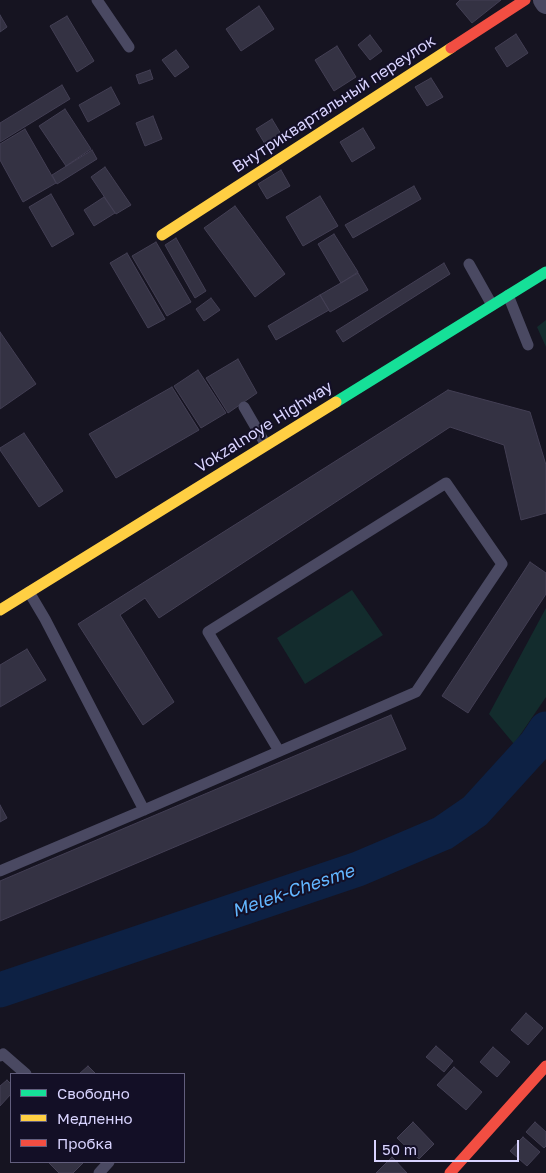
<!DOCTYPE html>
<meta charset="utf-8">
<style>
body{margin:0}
#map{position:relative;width:546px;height:1173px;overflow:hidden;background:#161421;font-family:"Golos Text",sans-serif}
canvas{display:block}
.legend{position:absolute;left:10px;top:1073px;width:175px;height:90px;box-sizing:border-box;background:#130f26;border:1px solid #625e7d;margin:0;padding:6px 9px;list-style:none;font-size:15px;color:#d9d4ff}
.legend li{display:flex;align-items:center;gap:10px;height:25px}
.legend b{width:25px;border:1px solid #625e7d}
.scale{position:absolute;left:374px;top:1140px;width:145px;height:22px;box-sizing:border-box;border:2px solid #d9d4ff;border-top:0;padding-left:6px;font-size:15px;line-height:18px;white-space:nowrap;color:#d9d4ff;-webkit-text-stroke:4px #130f26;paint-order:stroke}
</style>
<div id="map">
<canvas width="546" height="1173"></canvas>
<ul class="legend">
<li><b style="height:6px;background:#16e098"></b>Свободно</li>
<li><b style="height:6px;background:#ffcf43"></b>Медленно</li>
<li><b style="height:6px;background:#f24e42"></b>Пробка</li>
</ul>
<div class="scale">50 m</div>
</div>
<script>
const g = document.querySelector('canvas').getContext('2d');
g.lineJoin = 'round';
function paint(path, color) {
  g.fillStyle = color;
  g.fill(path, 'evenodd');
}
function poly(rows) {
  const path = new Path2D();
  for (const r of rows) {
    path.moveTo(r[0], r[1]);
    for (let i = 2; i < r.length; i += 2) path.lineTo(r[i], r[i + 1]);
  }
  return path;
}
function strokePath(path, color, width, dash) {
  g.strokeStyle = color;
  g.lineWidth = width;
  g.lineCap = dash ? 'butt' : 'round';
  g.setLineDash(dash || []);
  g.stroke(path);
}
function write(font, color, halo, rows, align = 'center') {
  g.font = font + ' "Golos Text",sans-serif';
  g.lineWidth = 4;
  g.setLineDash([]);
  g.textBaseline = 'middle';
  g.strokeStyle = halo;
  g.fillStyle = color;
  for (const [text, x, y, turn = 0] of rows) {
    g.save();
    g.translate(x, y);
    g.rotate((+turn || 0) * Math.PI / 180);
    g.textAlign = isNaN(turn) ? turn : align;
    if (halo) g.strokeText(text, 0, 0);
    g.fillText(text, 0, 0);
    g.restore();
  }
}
paint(poly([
 [546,320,546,347,537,327],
 [352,590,383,635,305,684,277,638],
 [546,608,546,697,514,744,489,714]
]), '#132c2d');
strokePath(poly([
 [0,990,358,869,443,833,475,811,536,744,546,729]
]), '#0d2144', 35);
const building = poly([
 [460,0,501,0,472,23,456,4,460,0],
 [259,6,274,29,241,51,226,29,259,6],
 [0,15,7,27,0,32,0,15],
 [67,16,94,61,77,72,50,26,67,16],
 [516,34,528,53,507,67,495,48,516,34],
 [370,35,382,51,370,60,358,45,370,35],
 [337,46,356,77,334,91,315,60,337,46],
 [176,50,189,67,175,77,162,60,176,50],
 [150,70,153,79,139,84,136,75,150,70],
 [431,78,443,97,427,106,415,87,431,78],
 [62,85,70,99,0,142,0,123,62,85],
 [111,87,120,104,88,122,79,105,111,87],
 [65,109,91,149,66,166,39,126,65,109],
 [153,116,162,139,145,146,136,123,153,116],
 [272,119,284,139,268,149,256,129,272,119],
 [363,128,375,148,352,162,340,142,363,128],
 [25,129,56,183,23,202,0,160,0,144,25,129],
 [92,150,97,159,57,184,52,175,92,150],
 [105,167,131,205,116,214,91,177,105,167],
 [281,170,290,186,267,199,258,184,281,170],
 [414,186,421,199,353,238,345,225,414,186],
 [51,194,74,234,52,247,29,207,51,194],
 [320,196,338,226,303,246,286,217,320,196],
 [104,197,115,213,94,226,84,210,104,197],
 [235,206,285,274,255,297,204,228,235,206],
 [334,234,358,272,341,283,318,244,334,234],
 [176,238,206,291,195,298,165,245,176,238],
 [156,242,191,302,167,316,132,256,156,242],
 [127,253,165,319,148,328,110,263,127,253],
 [444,263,450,274,343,342,336,331,444,263],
 [358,273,368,290,330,312,320,295,358,273],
 [320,295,329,310,276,340,268,326,320,295],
 [211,298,220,310,204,321,196,309,211,298],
 [0,332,36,384,0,409,0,332],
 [238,359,257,393,228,413,206,378,238,359],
 [198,370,226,413,201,428,174,386,198,370],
 [172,387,199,430,116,478,89,434,172,387],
 [448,390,530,412,546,465,546,513,521,520,504,445,450,427,159,618,145,598,120,615,174,702,143,725,78,624,448,390],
 [24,433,63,491,39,507,0,450,0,448,24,433],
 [530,562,546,573,546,594,468,713,442,696,530,562],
 [27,649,46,680,0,707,0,665,27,649],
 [391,715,406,749,0,921,0,881,391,715],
 [0,805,7,818,0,822,0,805],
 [526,1013,543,1028,528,1045,511,1030,526,1013],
 [436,1046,453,1061,444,1072,426,1057,436,1046],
 [493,1047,510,1062,497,1077,480,1062,493,1047],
 [88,1066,96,1074,79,1074,88,1066],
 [454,1067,482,1092,466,1110,437,1085,454,1067],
 [7,1080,11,1084,11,1094,0,1106,0,1086,7,1080],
 [413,1122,434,1144,419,1159,397,1138,413,1122],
 [535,1122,546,1132,546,1146,544,1148,526,1132,535,1122],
 [523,1137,540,1152,527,1166,510,1151,523,1137],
 [392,1157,407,1173,376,1173,392,1157],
 [48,1162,84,1162,73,1173,59,1173,48,1162]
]);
paint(building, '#343243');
strokePath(building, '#433f54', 1);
strokePath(poly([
 [97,0,129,47],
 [469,264,492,305],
 [508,295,528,345],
 [244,407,266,445],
 [29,592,45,619,144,810],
 [0,871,144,810,416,692,502,564,446,483,208,632,279,751],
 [0,1056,3,1054,26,1074],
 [99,1173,109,1162]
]), '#4a4962', 11);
strokePath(poly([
 [544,0,546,3]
]), '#4a4962', 22);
strokePath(poly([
 [336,402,546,272]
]), '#16e098', 11);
strokePath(poly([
 [162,235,451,48],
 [0,610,336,402]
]), '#ffcf43', 11);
strokePath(poly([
 [451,48,525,0],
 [450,1173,546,1066]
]), '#f24e42', 11);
write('16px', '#d9d4ff', '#130f26', [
 ["Внутриквартальный переулок",334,104,-33],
 ["Vokzalnoye Highway",264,427,-32]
]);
write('italic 18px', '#62b6ff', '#130f26', [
 ["Melek-Chesme",293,891,-19]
]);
</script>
